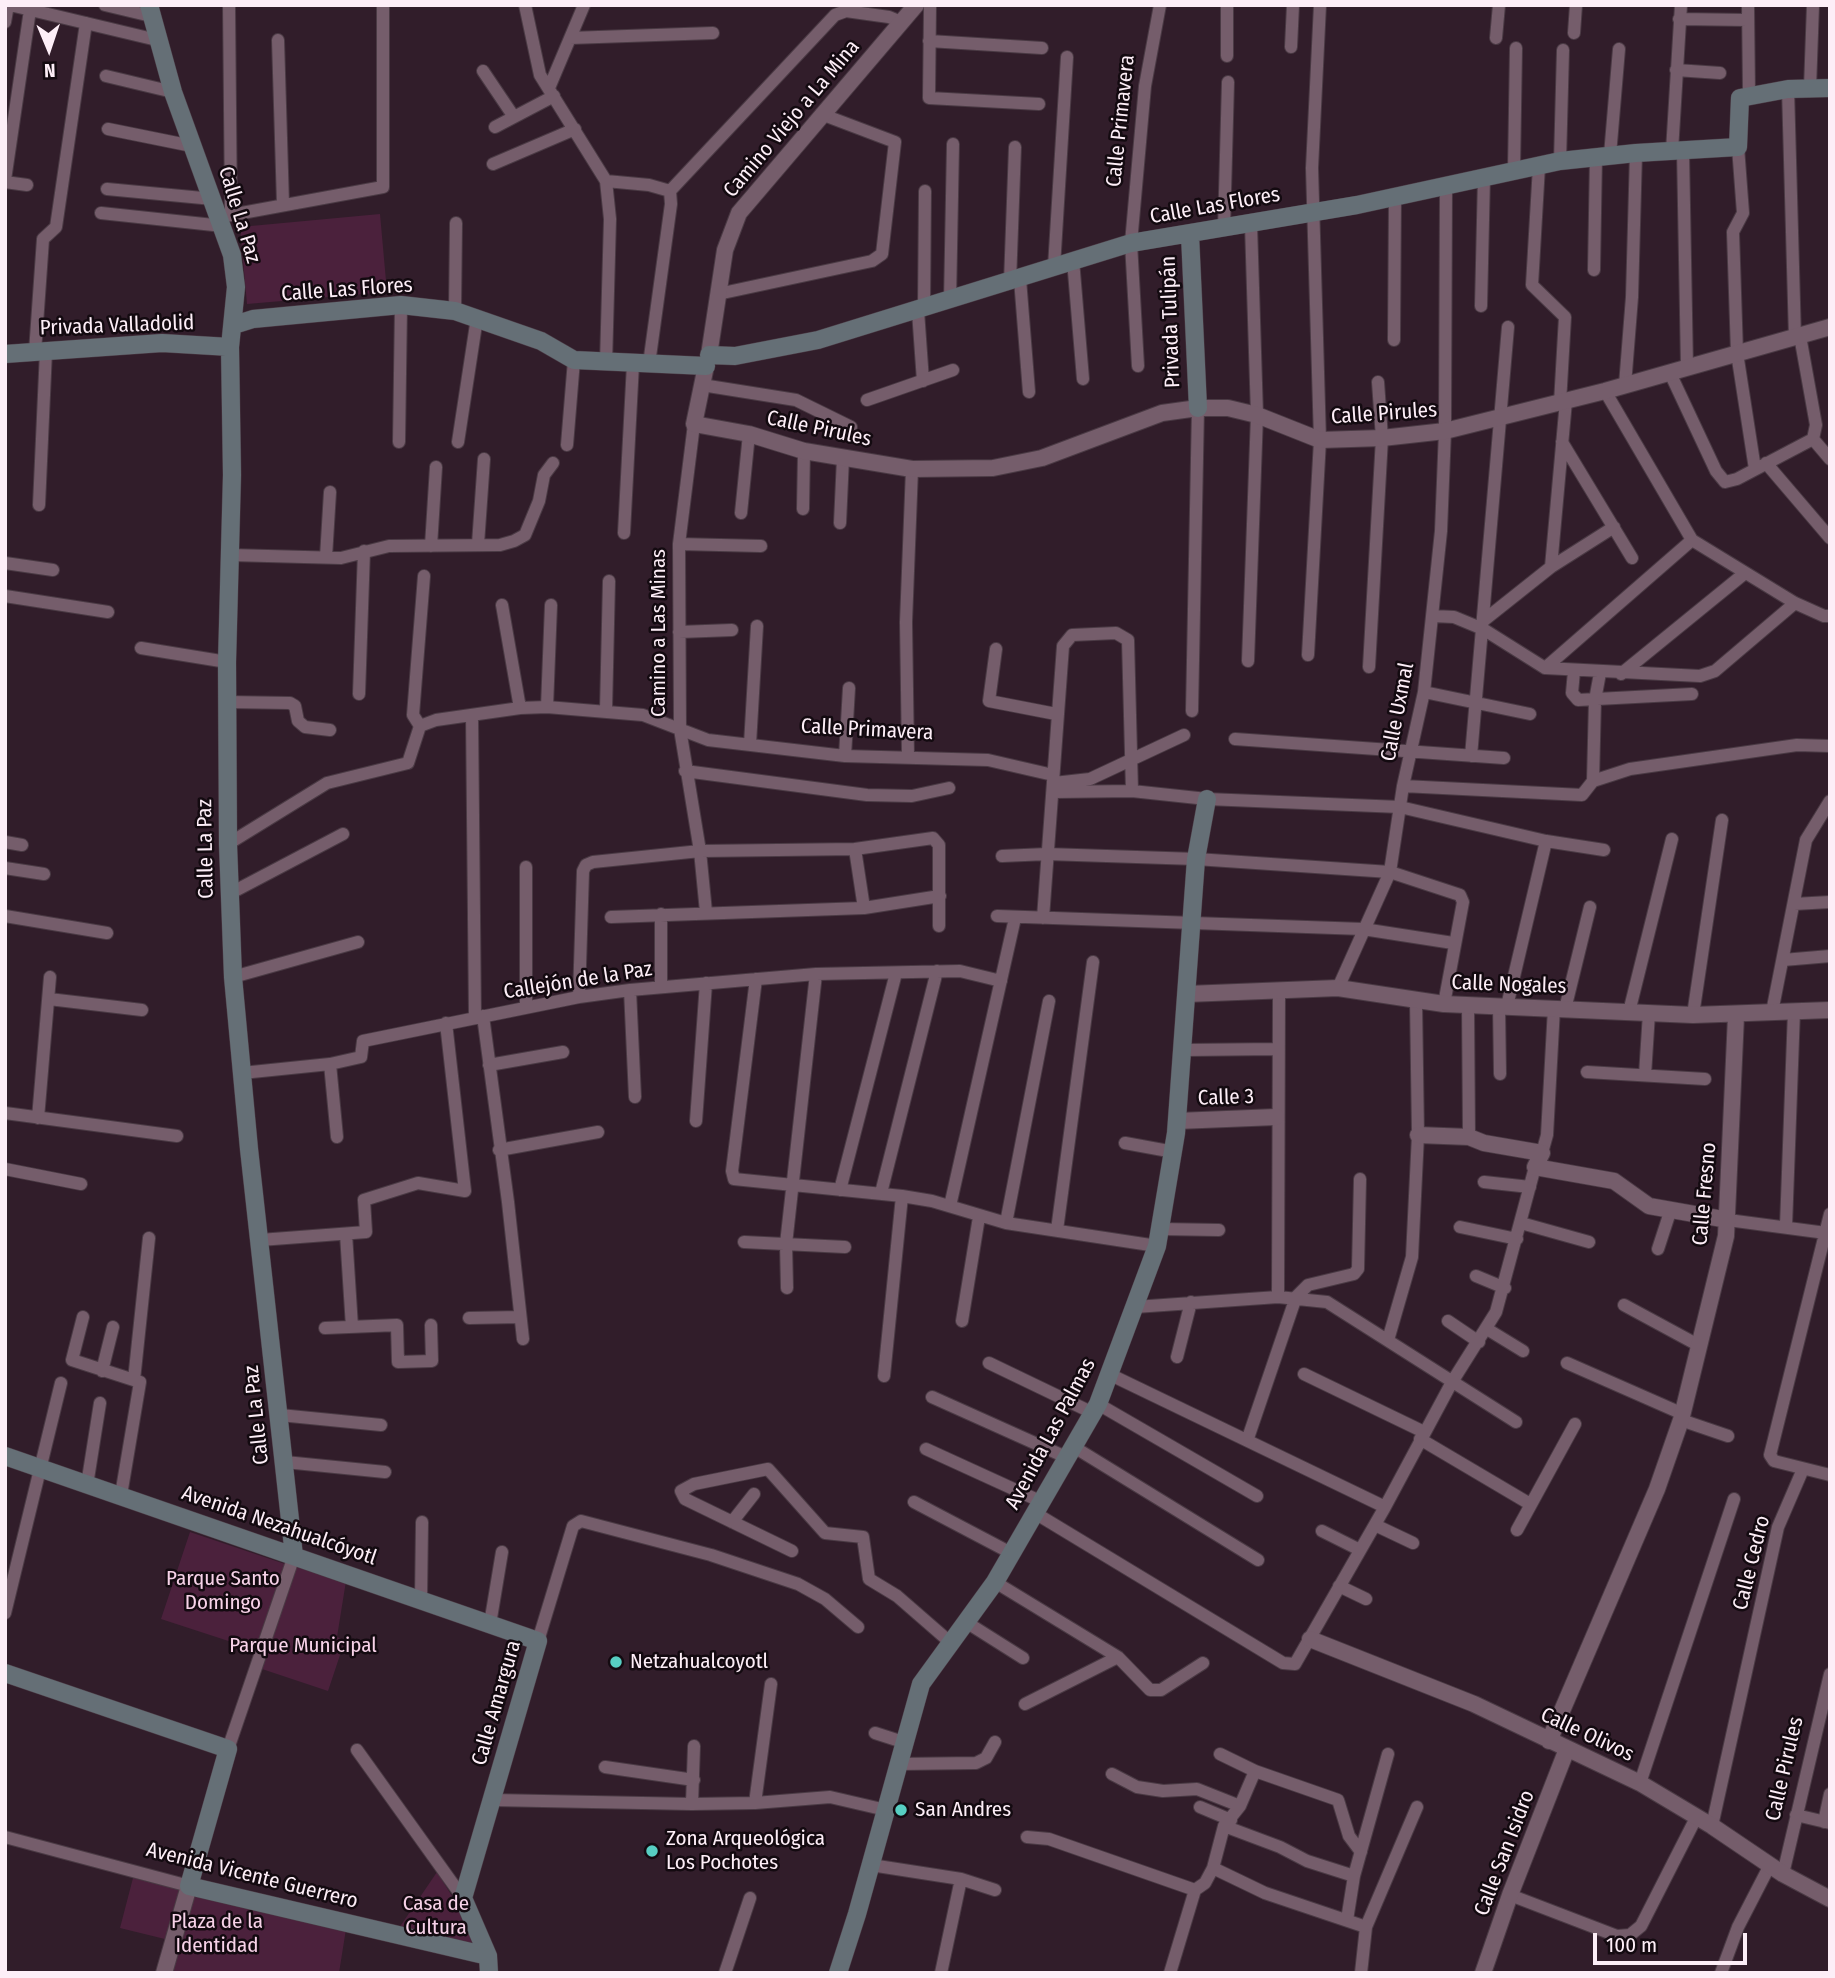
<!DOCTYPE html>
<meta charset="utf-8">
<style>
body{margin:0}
#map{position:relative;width:1835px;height:1978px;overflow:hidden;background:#311d2a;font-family:"Fira Sans Condensed",sans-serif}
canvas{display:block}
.frame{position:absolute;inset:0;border:7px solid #fdeef7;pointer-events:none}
.north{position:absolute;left:14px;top:14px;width:70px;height:70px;-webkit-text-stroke:5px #130a10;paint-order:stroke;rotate:178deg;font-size:19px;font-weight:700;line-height:28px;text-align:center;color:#fdeef7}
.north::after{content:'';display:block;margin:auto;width:24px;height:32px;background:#fdeef7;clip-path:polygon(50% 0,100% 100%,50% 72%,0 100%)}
.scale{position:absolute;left:1593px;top:1933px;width:154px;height:32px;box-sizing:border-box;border:4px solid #fdeef7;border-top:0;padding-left:9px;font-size:21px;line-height:24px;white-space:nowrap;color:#fdeef7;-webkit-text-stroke:5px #130a10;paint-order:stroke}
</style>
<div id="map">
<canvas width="1835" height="1978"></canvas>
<div class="frame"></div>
<div class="north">N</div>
<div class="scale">100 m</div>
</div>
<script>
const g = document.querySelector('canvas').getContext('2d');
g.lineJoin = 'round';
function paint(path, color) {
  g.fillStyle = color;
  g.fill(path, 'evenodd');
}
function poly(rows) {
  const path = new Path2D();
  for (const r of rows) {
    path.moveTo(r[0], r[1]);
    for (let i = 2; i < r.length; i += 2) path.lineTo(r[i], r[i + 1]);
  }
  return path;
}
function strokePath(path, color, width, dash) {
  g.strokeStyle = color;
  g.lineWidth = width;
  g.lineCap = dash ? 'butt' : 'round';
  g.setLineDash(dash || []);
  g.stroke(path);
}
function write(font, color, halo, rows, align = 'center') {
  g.font = font + ' "Fira Sans Condensed",sans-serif';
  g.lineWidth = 5;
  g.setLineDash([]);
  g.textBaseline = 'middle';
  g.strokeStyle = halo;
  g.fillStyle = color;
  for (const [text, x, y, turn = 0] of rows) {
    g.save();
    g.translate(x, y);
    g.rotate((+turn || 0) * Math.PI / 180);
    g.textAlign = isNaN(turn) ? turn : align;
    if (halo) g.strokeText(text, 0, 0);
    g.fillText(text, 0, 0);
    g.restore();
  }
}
paint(poly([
 [380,214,387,292,247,304,240,227],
 [190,1532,285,1564,256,1650,161,1619],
 [294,1564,346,1581,337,1637,345,1640,328,1691,259,1668],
 [437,1872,473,1930,478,1951,397,1931],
 [133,1878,181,1890,169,1940,120,1928],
 [191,1889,346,1929,339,1973,165,1973]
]), '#4b213c');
const minor = poly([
 [10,5,157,40],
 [105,5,151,16],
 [229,5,231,212],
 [525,5,540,75,606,181,610,219,606,363],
 [930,5,929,98,1039,104],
 [1227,5,1227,56],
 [1748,5,1749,94],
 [1679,19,1748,20],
 [5,22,8,5],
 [1574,33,1576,5],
 [570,38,713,33],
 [1496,38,1499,5],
 [278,40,283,204],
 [929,41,1042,48],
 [1291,47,1293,5],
 [1676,70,1720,73],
 [483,71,514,117],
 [106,76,173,92],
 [549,88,584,5],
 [1810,88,1813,5],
 [1788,89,1795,338],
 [495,127,554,96],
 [108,129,192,146],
 [1738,147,1743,213,1733,232,1737,353,1755,469],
 [1672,151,1681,5],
 [1683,151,1687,368],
 [1610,155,1619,49],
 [1560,161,1563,50],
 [493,164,575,129],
 [1539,166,1532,285,1565,317,1560,403],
 [1514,170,1516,48],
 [5,180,30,10],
 [606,181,649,185,670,191],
 [5,182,27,185],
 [107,189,213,199],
 [670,191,835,15,846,11,889,17,901,22],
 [101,213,223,226],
 [220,217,383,187,383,5],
 [1224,229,1228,82],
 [1073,260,1083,379],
 [1054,267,1067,57],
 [1594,270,1596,156],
 [1020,279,1029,392],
 [1010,282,1015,147],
 [718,294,872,261,882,254,895,142,821,114],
 [950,301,953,144],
 [1481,306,1484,177],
 [924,309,925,191],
 [455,311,456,223],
 [918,311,923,381],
 [1800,336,1816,425,1813,439],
 [1394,340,1395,197],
 [35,352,43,239,56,227,86,23],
 [649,364,671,204,670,191],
 [1138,366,1131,243,1145,86,1160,5],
 [1670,373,1716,471,1725,482,1737,479,1813,439],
 [702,385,796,400,851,427],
 [1625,385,1632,297,1636,153],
 [1605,391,1692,540,1795,603,1824,616,1830,616],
 [867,400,953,370],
 [694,424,679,544,680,729,700,851,706,912],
 [1813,439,1830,459],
 [399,442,401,305],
 [458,442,477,318],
 [1562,442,1632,558],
 [567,445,574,360],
 [1766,463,1830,538],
 [39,505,46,351],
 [803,509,804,451],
 [741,513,749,434],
 [840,523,843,458],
 [624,533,633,364],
 [478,544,484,459],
 [679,544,761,546],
 [431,546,436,467],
 [231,555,341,558,389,546,500,545,514,541,525,535,539,501,544,475,553,463],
 [326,557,330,492],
 [5,563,53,570],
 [1551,567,1566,401],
 [5,596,108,612],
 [502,605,520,708],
 [1433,616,1454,617,1483,629,1545,668,1700,676,1715,671,1795,603],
 [1483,621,1551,567,1614,527],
 [679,632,732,630],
 [141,648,227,662],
 [996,649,989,701,1056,714],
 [1308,655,1320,440,1312,168,1320,5],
 [1248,661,1257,415,1251,225],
 [1369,667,1382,438,1378,382],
 [1545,668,1692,540],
 [1574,671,1572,693,1578,700,1692,694],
 [1621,674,1745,573],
 [1424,692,1530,714],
 [359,694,364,551],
 [227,702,290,703,295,706,298,721,305,727,330,730],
 [547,707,551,605],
 [606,710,609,581],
 [1192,711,1198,408],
 [472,715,475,1017],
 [420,726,413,715,424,576],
 [1235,739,1504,758],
 [750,744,757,626],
 [845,756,849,688],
 [908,756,906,622,912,469],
 [1471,756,1508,327],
 [685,771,867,795,912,796,949,788],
 [1593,781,1630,769,1797,745,1830,746],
 [1054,783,1090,779,1184,735],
 [1403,786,1582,795,1593,781,1595,700,1600,673],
 [1054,792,1132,791,1207,799,1400,807,1546,841,1604,850],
 [5,842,22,845],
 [228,844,327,783,408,763,420,726,436,720,520,708,547,707,643,715,708,740,845,756,988,760,1053,775],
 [855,849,864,908],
 [1002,856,1047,854,1196,859,1390,872,1460,895,1463,902,1444,1004],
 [526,867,526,1007],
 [5,868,44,874],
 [229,894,343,834],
 [1794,904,1830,902],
 [5,916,107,933],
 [997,916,1363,929,1453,943],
 [611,917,864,908,940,896],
 [1043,918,1063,646,1072,635,1116,633,1128,640,1132,791],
 [1783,960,1830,956],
 [233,977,358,942],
 [756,979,732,1171,734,1179,902,1196,932,1201,1006,1223,1157,1246],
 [661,987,661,914],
 [1338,988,1390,872,1403,786,1424,692,1441,531,1445,431,1446,185],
 [630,990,635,1097],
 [579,997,583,871,586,865,593,862,700,851,855,849,933,838,939,845,939,926],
 [49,999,142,1010],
 [1468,1005,1469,1137],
 [1499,1006,1500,1074],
 [1507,1006,1546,841],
 [1565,1009,1590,907],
 [1629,1012,1672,839],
 [1772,1012,1806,840,1830,801],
 [1693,1015,1722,820],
 [483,1016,508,1202,523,1339],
 [1184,1050,1277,1049],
 [330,1064,337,1137],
 [489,1065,563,1052],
 [1587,1072,1705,1079],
 [242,1073,330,1064,361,1057,363,1041,579,997,630,990,816,974,960,971,1001,981],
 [1645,1075,1649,1013],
 [5,1113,177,1136],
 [38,1118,50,977],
 [696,1121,706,983],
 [1125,1143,1174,1152],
 [499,1150,598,1132],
 [1542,1153,1547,1135,1554,1008],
 [5,1169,81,1184],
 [1484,1182,1530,1187],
 [840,1190,896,973],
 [881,1193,937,971],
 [950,1206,1015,918],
 [1830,1214,1770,1455,1774,1461,1830,1475],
 [1728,1220,1826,1233],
 [1006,1223,1049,1001],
 [1521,1223,1589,1242],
 [1786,1226,1794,1011],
 [1460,1227,1517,1239],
 [1160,1229,1219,1230],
 [1057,1230,1093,962],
 [346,1234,352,1327],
 [260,1240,366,1232,364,1200,418,1183,465,1191,446,1023],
 [744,1242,845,1247],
 [1658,1249,1671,1209],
 [1476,1276,1505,1288],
 [787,1288,786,1244,816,974],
 [1278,1297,1279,992],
 [1624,1305,1698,1345],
 [1135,1307,1278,1297,1327,1302,1516,1422],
 [83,1317,72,1360,140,1382,121,1495],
 [469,1318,520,1317],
 [962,1321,979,1217],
 [1448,1321,1479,1342],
 [325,1328,397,1325,398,1362,432,1361,431,1325],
 [1487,1329,1523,1351],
 [1388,1340,1412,1257,1418,1135,1416,1001],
 [1177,1357,1191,1302],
 [989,1363,1093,1413],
 [1567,1363,1683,1414],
 [102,1371,113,1327],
 [1304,1374,1424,1432],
 [1111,1375,1385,1507],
 [884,1376,902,1196],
 [134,1380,149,1238],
 [932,1397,1068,1458],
 [1098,1404,1257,1496],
 [280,1415,381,1425],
 [1681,1420,1728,1436],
 [1248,1438,1296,1297,1308,1285,1354,1274,1358,1269,1360,1179],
 [1420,1439,1530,1504],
 [1074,1447,1258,1560],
 [926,1449,1042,1502],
 [285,1462,385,1472],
 [87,1485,100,1403],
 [914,1502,1011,1553],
 [1035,1513,1283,1663,1295,1664,1385,1507,1452,1382,1496,1312,1535,1167],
 [732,1522,754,1494],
 [1375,1525,1413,1543],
 [1517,1530,1575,1424],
 [1322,1531,1360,1550],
 [792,1551,685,1499,681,1491,694,1484,768,1469,825,1533,863,1537,869,1579,897,1596,951,1643],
 [995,1582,1118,1657,1150,1690,1161,1690,1203,1663],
 [1339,1586,1366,1599],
 [421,1600,422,1522],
 [5,1613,61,1383],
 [966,1622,1023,1658],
 [490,1624,502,1552],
 [538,1641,573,1526,581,1521,711,1555,798,1584,825,1599,858,1627],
 [1025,1704,1118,1657],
 [875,1733,903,1742],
 [228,1749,294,1556],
 [357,1750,463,1898],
 [1220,1754,1255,1771,1338,1800,1349,1836,1361,1852],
 [898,1764,976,1763,986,1758,995,1742],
 [605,1767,694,1780],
 [1112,1774,1137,1787,1163,1791,1197,1789,1240,1806],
 [1640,1783,1734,1499],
 [493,1800,692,1804,755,1803,830,1797,886,1810],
 [755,1803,771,1684],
 [692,1804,694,1746],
 [1200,1807,1231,1820],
 [1796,1815,1830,1823],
 [1824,1822,1830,1794],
 [1224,1826,1280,1847,1307,1861,1354,1876],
 [1712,1826,1778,1527,1803,1469],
 [5,1837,189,1886],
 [1027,1837,1049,1839,1195,1890,1205,1883,1213,1868,1265,1893,1366,1927,1417,1807],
 [871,1865,961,1879,995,1890],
 [1213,1868,1224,1826,1240,1806,1255,1771],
 [1783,1874,1830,1674],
 [1510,1895,1617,1936,1630,1935,1641,1926,1697,1816],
 [1347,1920,1354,1876,1388,1754],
 [725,1973,750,1898],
 [941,1973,961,1879],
 [1170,1973,1195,1890],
 [1361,1973,1366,1927],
 [1721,1973,1738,1927,1770,1865]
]);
const tertiary = poly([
 [709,355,725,250,739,213,916,5],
 [706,366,694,424,749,434,804,451,912,469,993,468,1042,458,1162,413,1198,408,1228,408,1257,415,1320,440,1382,438,1445,431,1605,391,1830,327],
 [1187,994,1338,988,1444,1004,1693,1015,1830,1010],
 [1177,1121,1276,1117],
 [1418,1135,1469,1137,1484,1143,1542,1153,1535,1167,1614,1181,1649,1206,1728,1220],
 [1310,1639,1474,1704,1640,1783,1712,1826,1783,1874,1830,1899],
 [1549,1741,1657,1489,1681,1420,1726,1236,1736,1016],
 [164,1973,189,1886],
 [1483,1973,1510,1895,1567,1749]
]);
const secondary = poly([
 [149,5,173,92,232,255,236,287,230,347,232,475,227,662,228,844,233,977,249,1149,294,1556],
 [1190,235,1198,408],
 [234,325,253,319,401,305,455,311,541,341,574,360,706,366],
 [5,354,162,343,230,347],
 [709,355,735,356,818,340,1131,243,1357,205,1560,161,1636,153,1738,147,1740,98,1788,89,1830,88],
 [5,1456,538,1641,463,1898,488,1956,489,1973],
 [5,1673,228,1749,189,1886,488,1956],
 [838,1973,857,1914,921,1684,995,1582,1098,1404,1157,1246,1176,1133,1196,859,1207,799]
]);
strokePath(minor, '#4a3a44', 14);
strokePath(tertiary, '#4a3a44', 18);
strokePath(secondary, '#4a3a44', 19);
strokePath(minor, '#755d6b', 12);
strokePath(tertiary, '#755d6b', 16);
strokePath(secondary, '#656f76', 18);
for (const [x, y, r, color] of [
 [616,1662,7,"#57cec2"],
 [901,1810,7,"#57cec2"],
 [652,1851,7,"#57cec2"]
]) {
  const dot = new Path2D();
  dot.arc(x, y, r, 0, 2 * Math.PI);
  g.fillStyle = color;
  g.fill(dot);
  strokePath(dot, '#130a10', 2.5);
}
write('21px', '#fdeef7', '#130a10', [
 ["Camino Viejo a La Mina",792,119,-50],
 ["Calle Primavera",1121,121,-84],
 ["Calle Las Flores",1215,206,-10],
 ["Calle La Paz",239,215,73],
 ["Calle Las Flores",347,290,-4],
 ["Privada Tulipán",1171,322,-92],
 ["Privada Valladolid",117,326,-2],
 ["Calle Pirules",1384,414,-4],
 ["Calle Pirules",819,429,12],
 ["Camino a Las Minas",659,633,-90],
 ["Calle Uxmal",1398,712,-79],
 ["Calle Primavera",867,730,3],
 ["Calle La Paz",206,849,-91],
 ["Callejón de la Paz",578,981,-9],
 ["Calle Nogales",1509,985,2],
 ["Calle 3",1226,1098,-2],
 ["Calle Fresno",1705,1194,-85],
 ["Calle La Paz",257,1415,-96],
 ["Avenida Las Palmas",1051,1434,-62],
 ["Avenida Nezahualcóyotl",279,1526,19],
 ["Calle Cedro",1752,1563,-76],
 ["Calle Amargura",497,1703,-74],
 ["Calle Olivos",1587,1735,25],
 ["Calle Pirules",1785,1769,-77],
 ["Calle San Isidro",1505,1853,-69],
 ["Avenida Vicente Guerrero",252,1876,14]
]);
write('21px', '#f7d2e8', '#130a10', [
 ["Parque Santo",223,1579],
 ["Domingo",223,1603],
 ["Parque Municipal",303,1646],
 ["Casa de",436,1904],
 ["Cultura",436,1928],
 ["Plaza de la",217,1922],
 ["Identidad",217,1946]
]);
write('21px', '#fdeef7', '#130a10', [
 ["Netzahualcoyotl",630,1662],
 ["San Andres",915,1810],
 ["Zona Arqueológica",666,1839],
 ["Los Pochotes",666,1863]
], 'left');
</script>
